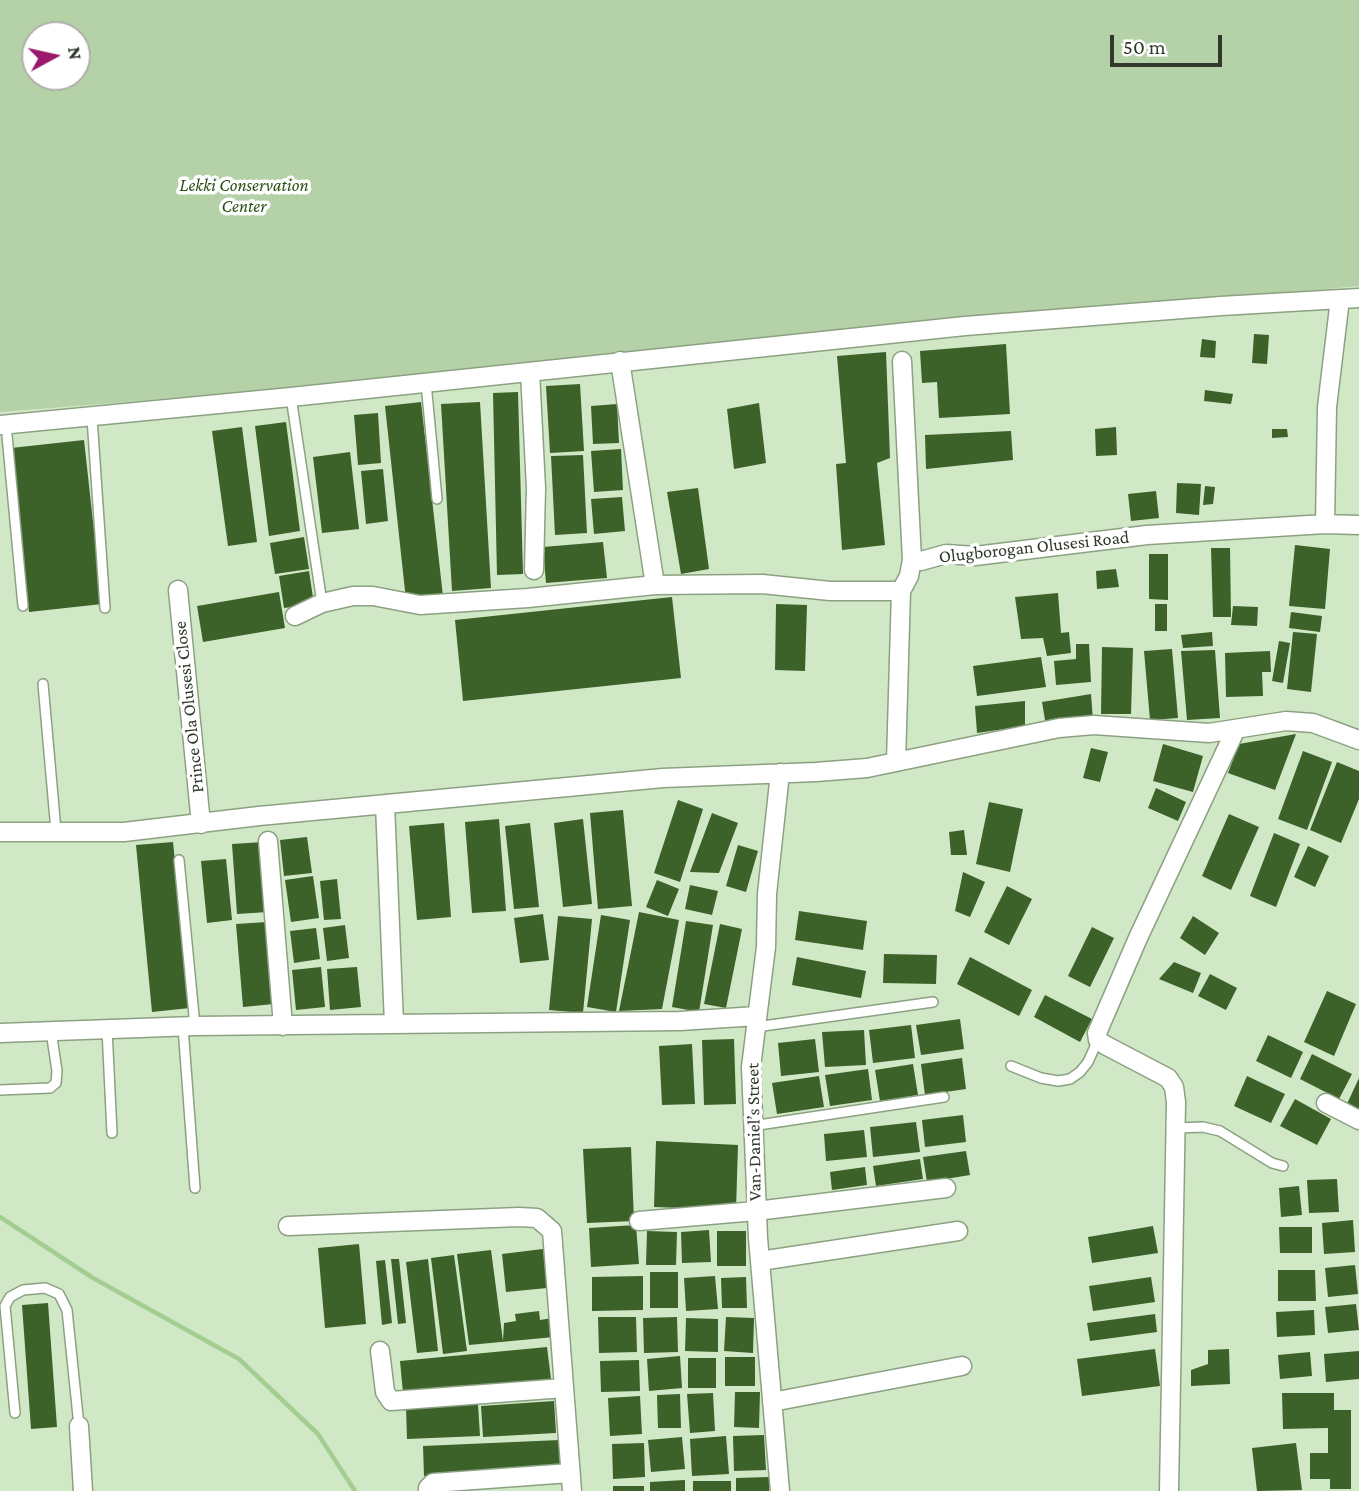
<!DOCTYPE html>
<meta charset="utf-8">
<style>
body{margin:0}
#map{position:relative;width:1359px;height:1491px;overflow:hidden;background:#d1e8c7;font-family:"Crimson Pro",serif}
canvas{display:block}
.north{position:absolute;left:21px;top:21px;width:70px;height:70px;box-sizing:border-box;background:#fff;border:2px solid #acb0ab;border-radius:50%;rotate:82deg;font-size:19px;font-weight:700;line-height:28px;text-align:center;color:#30392c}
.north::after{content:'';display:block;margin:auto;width:24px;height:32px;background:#9a196e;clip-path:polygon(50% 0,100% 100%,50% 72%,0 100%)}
.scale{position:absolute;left:1110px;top:35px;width:112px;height:32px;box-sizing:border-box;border:4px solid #30392c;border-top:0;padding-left:9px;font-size:21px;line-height:24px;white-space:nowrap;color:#30392c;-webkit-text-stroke:5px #fff;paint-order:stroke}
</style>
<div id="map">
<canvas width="1359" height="1491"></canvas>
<div class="north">N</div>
<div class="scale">50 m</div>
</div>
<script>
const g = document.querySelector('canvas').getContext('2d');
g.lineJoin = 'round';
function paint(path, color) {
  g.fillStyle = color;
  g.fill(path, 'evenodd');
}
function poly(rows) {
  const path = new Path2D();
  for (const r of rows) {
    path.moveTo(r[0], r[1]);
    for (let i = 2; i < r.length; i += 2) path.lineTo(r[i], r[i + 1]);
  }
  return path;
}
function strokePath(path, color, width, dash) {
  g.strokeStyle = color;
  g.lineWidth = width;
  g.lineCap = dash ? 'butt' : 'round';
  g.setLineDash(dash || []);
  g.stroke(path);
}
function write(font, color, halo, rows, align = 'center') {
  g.font = font + ' "Crimson Pro",serif';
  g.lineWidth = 7;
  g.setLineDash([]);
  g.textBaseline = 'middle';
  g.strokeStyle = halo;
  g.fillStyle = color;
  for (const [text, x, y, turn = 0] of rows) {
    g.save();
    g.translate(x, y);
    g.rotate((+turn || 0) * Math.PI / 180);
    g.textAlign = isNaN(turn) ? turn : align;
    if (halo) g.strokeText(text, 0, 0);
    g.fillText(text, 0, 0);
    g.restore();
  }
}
paint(poly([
 [0,0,1359,0,1359,286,151,400,0,412],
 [35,35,77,35,77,77,35,77]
]), '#b5d1a8');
strokePath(poly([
 [0,1217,93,1278,239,1359,318,1434,355,1491]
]), '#a4ce91', 4.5);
paint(poly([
 [1254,334,1269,335,1267,364,1252,363],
 [1202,339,1216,341,1215,358,1200,357],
 [1006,344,1010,414,939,418,937,382,922,383,920,351],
 [886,352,890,458,877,463,885,545,842,550,836,464,846,463,837,356],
 [580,384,584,451,550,453,546,386],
 [1205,390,1233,394,1231,404,1204,401],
 [518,392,523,574,497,575,493,393],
 [421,402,443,596,406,600,385,406],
 [480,402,491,588,452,591,441,404],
 [759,403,766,463,734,469,727,409],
 [617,404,619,443,593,444,591,406],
 [378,413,381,463,358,465,354,415],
 [286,422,300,531,269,536,255,426],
 [242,427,257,542,228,546,212,431],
 [1116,427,1117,455,1096,456,1095,429],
 [1272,429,1287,429,1288,437,1272,438],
 [1011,431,1013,460,926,469,925,435],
 [84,440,102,604,29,612,11,448],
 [621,449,623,490,594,492,591,451],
 [350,452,359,529,322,533,313,457],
 [583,455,587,533,555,535,551,456],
 [383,469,388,521,366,524,361,471],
 [1177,483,1201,484,1199,515,1176,513],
 [1205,486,1215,487,1213,504,1203,505],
 [698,488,709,569,681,574,667,492],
 [1156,491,1159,518,1131,521,1128,494],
 [622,497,625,531,594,534,591,499],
 [304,537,309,569,275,574,270,543],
 [603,542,607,578,546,583,543,547],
 [1295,545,1330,549,1325,609,1289,606],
 [1211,548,1230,548,1231,617,1213,617],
 [1149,554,1168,554,1168,600,1149,599],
 [1116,569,1119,587,1097,589,1096,571],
 [309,571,314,604,284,608,279,576],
 [279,592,285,628,203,642,197,606],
 [1058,593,1061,633,1069,632,1071,653,1047,656,1043,638,1021,639,1015,597],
 [672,597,681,678,463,701,455,620],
 [776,604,807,605,805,671,775,670],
 [1155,604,1167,604,1167,631,1155,631],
 [1233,606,1258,607,1257,626,1231,625],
 [1291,612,1322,616,1320,632,1289,628],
 [1212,632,1213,646,1183,648,1181,635],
 [1293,632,1317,634,1311,692,1287,689],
 [1279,641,1290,643,1283,683,1272,681],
 [1076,644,1089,644,1091,682,1056,685,1054,661,1076,659],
 [1102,647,1133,648,1131,714,1101,714],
 [1172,649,1178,718,1150,720,1144,651],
 [1215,650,1220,718,1187,720,1181,651],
 [1270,651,1271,672,1262,672,1263,696,1226,697,1225,653],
 [1041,657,1046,687,977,696,973,666],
 [1091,694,1093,720,1046,726,1042,702],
 [1025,701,1025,726,977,733,975,706],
 [1296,734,1275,790,1228,773,1239,744],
 [1163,744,1203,756,1193,792,1153,781],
 [1091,748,1108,752,1100,782,1083,778],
 [1303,751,1332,762,1307,830,1278,819],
 [1337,762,1359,771,1359,799,1341,843,1310,830],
 [1156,788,1186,802,1178,821,1148,808],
 [678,800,703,809,680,882,654,873],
 [989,802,1023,809,1010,872,976,864],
 [623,810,632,906,598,909,590,813],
 [712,813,738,823,719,873,690,872],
 [1229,814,1259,827,1231,890,1202,876],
 [499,819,506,911,472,913,465,822],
 [583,819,592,904,563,907,554,823],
 [444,823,451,917,417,920,409,826],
 [530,823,539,907,514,909,505,826],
 [964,830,967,855,951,855,949,832],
 [1274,833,1300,844,1276,907,1250,896],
 [307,837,312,873,284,876,280,840],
 [173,842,190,1008,152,1012,136,845],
 [263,842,268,912,237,914,232,844],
 [738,845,758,851,746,892,726,886],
 [1308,846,1329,856,1315,887,1294,877],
 [226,859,232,920,207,923,201,861],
 [963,872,985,882,970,917,955,911],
 [313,876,319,918,291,922,285,880],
 [337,879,341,919,324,920,320,881],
 [657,880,679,889,668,916,646,907],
 [690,885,718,891,712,915,685,909],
 [1007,886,1032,899,1009,945,984,932],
 [799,911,867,921,863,950,795,940],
 [639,912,679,920,662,1009,619,1011],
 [543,914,549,960,520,963,514,918],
 [601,915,630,920,616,1012,587,1007],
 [558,916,592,919,583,1013,549,1010],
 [1193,916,1219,933,1205,955,1180,938],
 [686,921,713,925,699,1012,672,1007],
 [267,922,274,1004,243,1007,236,924],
 [720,924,742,929,726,1008,704,1004],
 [345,925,349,958,327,961,323,928],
 [1092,927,1114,938,1090,987,1068,976],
 [316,928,320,959,294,963,290,931],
 [884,954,937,955,936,984,883,983],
 [797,957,866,971,861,998,792,985],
 [970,957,1032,990,1019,1016,957,984],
 [1174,962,1201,973,1193,993,1159,979],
 [321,967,325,1007,296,1010,292,970],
 [357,967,361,1007,330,1010,327,969],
 [1210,974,1237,988,1226,1010,1198,996],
 [1327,991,1356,1004,1334,1056,1304,1042],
 [1045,995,1092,1019,1080,1042,1034,1017],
 [960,1019,964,1049,921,1055,916,1025],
 [911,1025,915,1058,873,1063,869,1030],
 [864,1030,866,1065,825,1067,822,1032],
 [1268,1035,1303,1052,1291,1078,1256,1061],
 [734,1039,736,1104,704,1105,702,1040],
 [815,1039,819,1072,781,1076,778,1043],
 [692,1044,695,1104,662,1105,659,1046],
 [1312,1054,1352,1074,1339,1099,1300,1079],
 [962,1058,966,1089,925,1095,921,1064],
 [913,1064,918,1095,880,1101,875,1070],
 [868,1069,872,1100,830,1106,825,1075],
 [819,1076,824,1107,777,1114,772,1083],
 [1247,1076,1285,1094,1271,1123,1234,1106],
 [1359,1078,1359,1112,1346,1106],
 [1295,1099,1331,1119,1317,1145,1280,1126],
 [963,1115,966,1142,925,1147,922,1120],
 [916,1122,920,1152,873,1157,870,1127],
 [864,1130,867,1157,826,1161,824,1134],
 [656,1141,738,1145,736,1210,654,1207],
 [631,1147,634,1221,587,1223,583,1149],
 [966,1151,970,1175,927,1182,923,1157],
 [920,1159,923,1179,876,1186,873,1166],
 [865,1167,867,1185,832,1190,830,1172],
 [1337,1179,1339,1212,1309,1213,1307,1180],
 [1299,1186,1302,1215,1281,1217,1279,1188],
 [1353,1220,1355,1252,1324,1254,1322,1223],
 [636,1225,639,1264,591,1267,589,1228],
 [1153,1226,1158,1253,1092,1263,1088,1237],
 [1279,1227,1312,1227,1312,1253,1280,1253],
 [709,1230,711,1262,682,1263,681,1232],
 [647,1231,677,1232,676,1265,646,1265],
 [717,1231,746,1231,746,1266,717,1266],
 [359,1244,366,1324,325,1328,318,1248],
 [543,1249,547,1288,506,1292,502,1254],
 [491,1250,503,1341,504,1323,516,1321,515,1314,539,1311,540,1320,552,1318,554,1337,469,1345,457,1254],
 [454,1255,467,1351,443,1354,431,1258],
 [391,1259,399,1259,406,1323,398,1324],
 [428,1259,438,1351,417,1353,406,1262],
 [385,1260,392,1323,382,1325,376,1261],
 [1355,1265,1358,1294,1328,1297,1325,1268],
 [1278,1270,1315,1270,1316,1301,1278,1301],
 [650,1272,678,1272,678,1308,650,1308],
 [643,1276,643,1310,592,1311,592,1277],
 [715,1276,718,1309,686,1311,684,1278],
 [746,1277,747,1308,722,1308,721,1278],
 [1151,1277,1155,1302,1093,1311,1089,1286],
 [48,1303,57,1427,31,1429,22,1305],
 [1356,1304,1359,1330,1328,1333,1325,1307],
 [1314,1310,1315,1335,1277,1337,1276,1312],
 [1155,1314,1157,1332,1090,1341,1087,1323],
 [598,1317,636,1317,637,1352,599,1353],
 [677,1317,678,1352,644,1353,643,1318],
 [726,1317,754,1318,753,1353,724,1351],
 [686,1318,718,1319,718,1352,685,1351],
 [547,1347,551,1379,403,1393,400,1361],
 [1155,1349,1160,1386,1082,1396,1077,1359],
 [1229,1349,1230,1384,1191,1386,1191,1370,1208,1364,1208,1350],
 [1359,1351,1359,1379,1326,1382,1324,1354],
 [1310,1352,1312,1376,1280,1379,1278,1355],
 [680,1356,682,1388,649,1391,647,1359],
 [725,1357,755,1357,755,1386,725,1386],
 [688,1358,716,1358,716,1388,688,1388],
 [639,1360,640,1391,601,1392,600,1361],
 [735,1392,760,1392,759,1428,734,1427],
 [713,1393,715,1431,690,1433,687,1394],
 [1282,1393,1334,1393,1334,1410,1351,1410,1351,1489,1330,1489,1330,1479,1310,1479,1310,1453,1328,1453,1328,1428,1283,1429],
 [680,1394,681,1428,658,1428,657,1395],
 [640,1396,642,1434,610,1436,608,1398],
 [554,1401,556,1433,483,1437,481,1406],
 [478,1404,480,1436,407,1439,406,1407],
 [764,1435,766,1470,734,1471,733,1436],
 [726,1436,729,1474,692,1476,690,1439],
 [682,1437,685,1469,651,1472,648,1440],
 [560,1440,561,1469,424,1476,423,1446],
 [644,1443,645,1477,613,1479,612,1444],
 [1296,1443,1302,1490,1257,1491,1252,1448],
 [769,1477,769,1491,736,1491,736,1478],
 [685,1480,685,1491,650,1491,650,1482],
 [693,1481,731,1481,731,1491,693,1491],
 [613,1486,644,1486,644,1491,613,1491]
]), '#3c6129');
const lane = poly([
 [426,383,437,499],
 [291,397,322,603],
 [92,418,105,608],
 [6,425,23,606],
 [43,684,56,831],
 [179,860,195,1026],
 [183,1027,195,1188],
 [756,1027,933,1002],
 [107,1029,112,1133],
 [1011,1066,1041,1078,1058,1081,1070,1079,1080,1072,1088,1062,1098,1040],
 [0,1090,50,1088,56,1083,57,1071,51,1031],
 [752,1126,944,1097],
 [1177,1128,1203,1127,1220,1131,1272,1163,1283,1166],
 [15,1413,5,1306,10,1297,23,1290,45,1288,59,1294,67,1310,79,1426]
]);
const street = poly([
 [902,361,912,560],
 [530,372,536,488,534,570],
 [0,425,291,397,965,326,1221,306,1359,298],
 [1325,524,1327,407,1340,299],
 [655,585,762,584,830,591,901,591],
 [178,590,201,824],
 [295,616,322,603,353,596,373,596,420,605,528,598,655,585,620,361],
 [896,762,901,591,909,576,912,560,921,561,946,554,975,556,1147,535,1325,524,1359,525],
 [780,773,767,894,766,947,751,1067,758,1238,780,1491],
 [385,804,394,1024],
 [0,832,124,832,259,816,663,778,816,772,867,768,1059,728,1094,725,1209,733,1286,721,1313,723,1359,740],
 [268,841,283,1026],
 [0,1033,195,1026,680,1021,757,1016],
 [1326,1103,1359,1120],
 [639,1221,756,1211,946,1188],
 [288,1226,519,1217,537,1218,552,1231,572,1491],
 [760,1261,958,1231],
 [380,1351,385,1392,391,1401,564,1388],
 [772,1402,962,1366],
 [79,1426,83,1491],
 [428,1491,428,1488,433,1483,570,1473],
 [1169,1491,1176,1102,1174,1087,1168,1078,1105,1045,1098,1040,1097,1033,1138,938,1235,731]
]);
strokePath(lane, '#8ca182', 12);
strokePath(street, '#8ca182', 21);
strokePath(lane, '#fff', 9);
strokePath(street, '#fff', 18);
write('italic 18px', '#294f12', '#fff', [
 ["Lekki Conservation",244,185],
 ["Center",244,206]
]);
write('18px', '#30392c', '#fff', [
 ["Olugborogan Olusesi Road",1034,547,-6],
 ["Prince Ola Olusesi Close",189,707,-96],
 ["Van-Daniel’s Street",754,1132,-91]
]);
</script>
